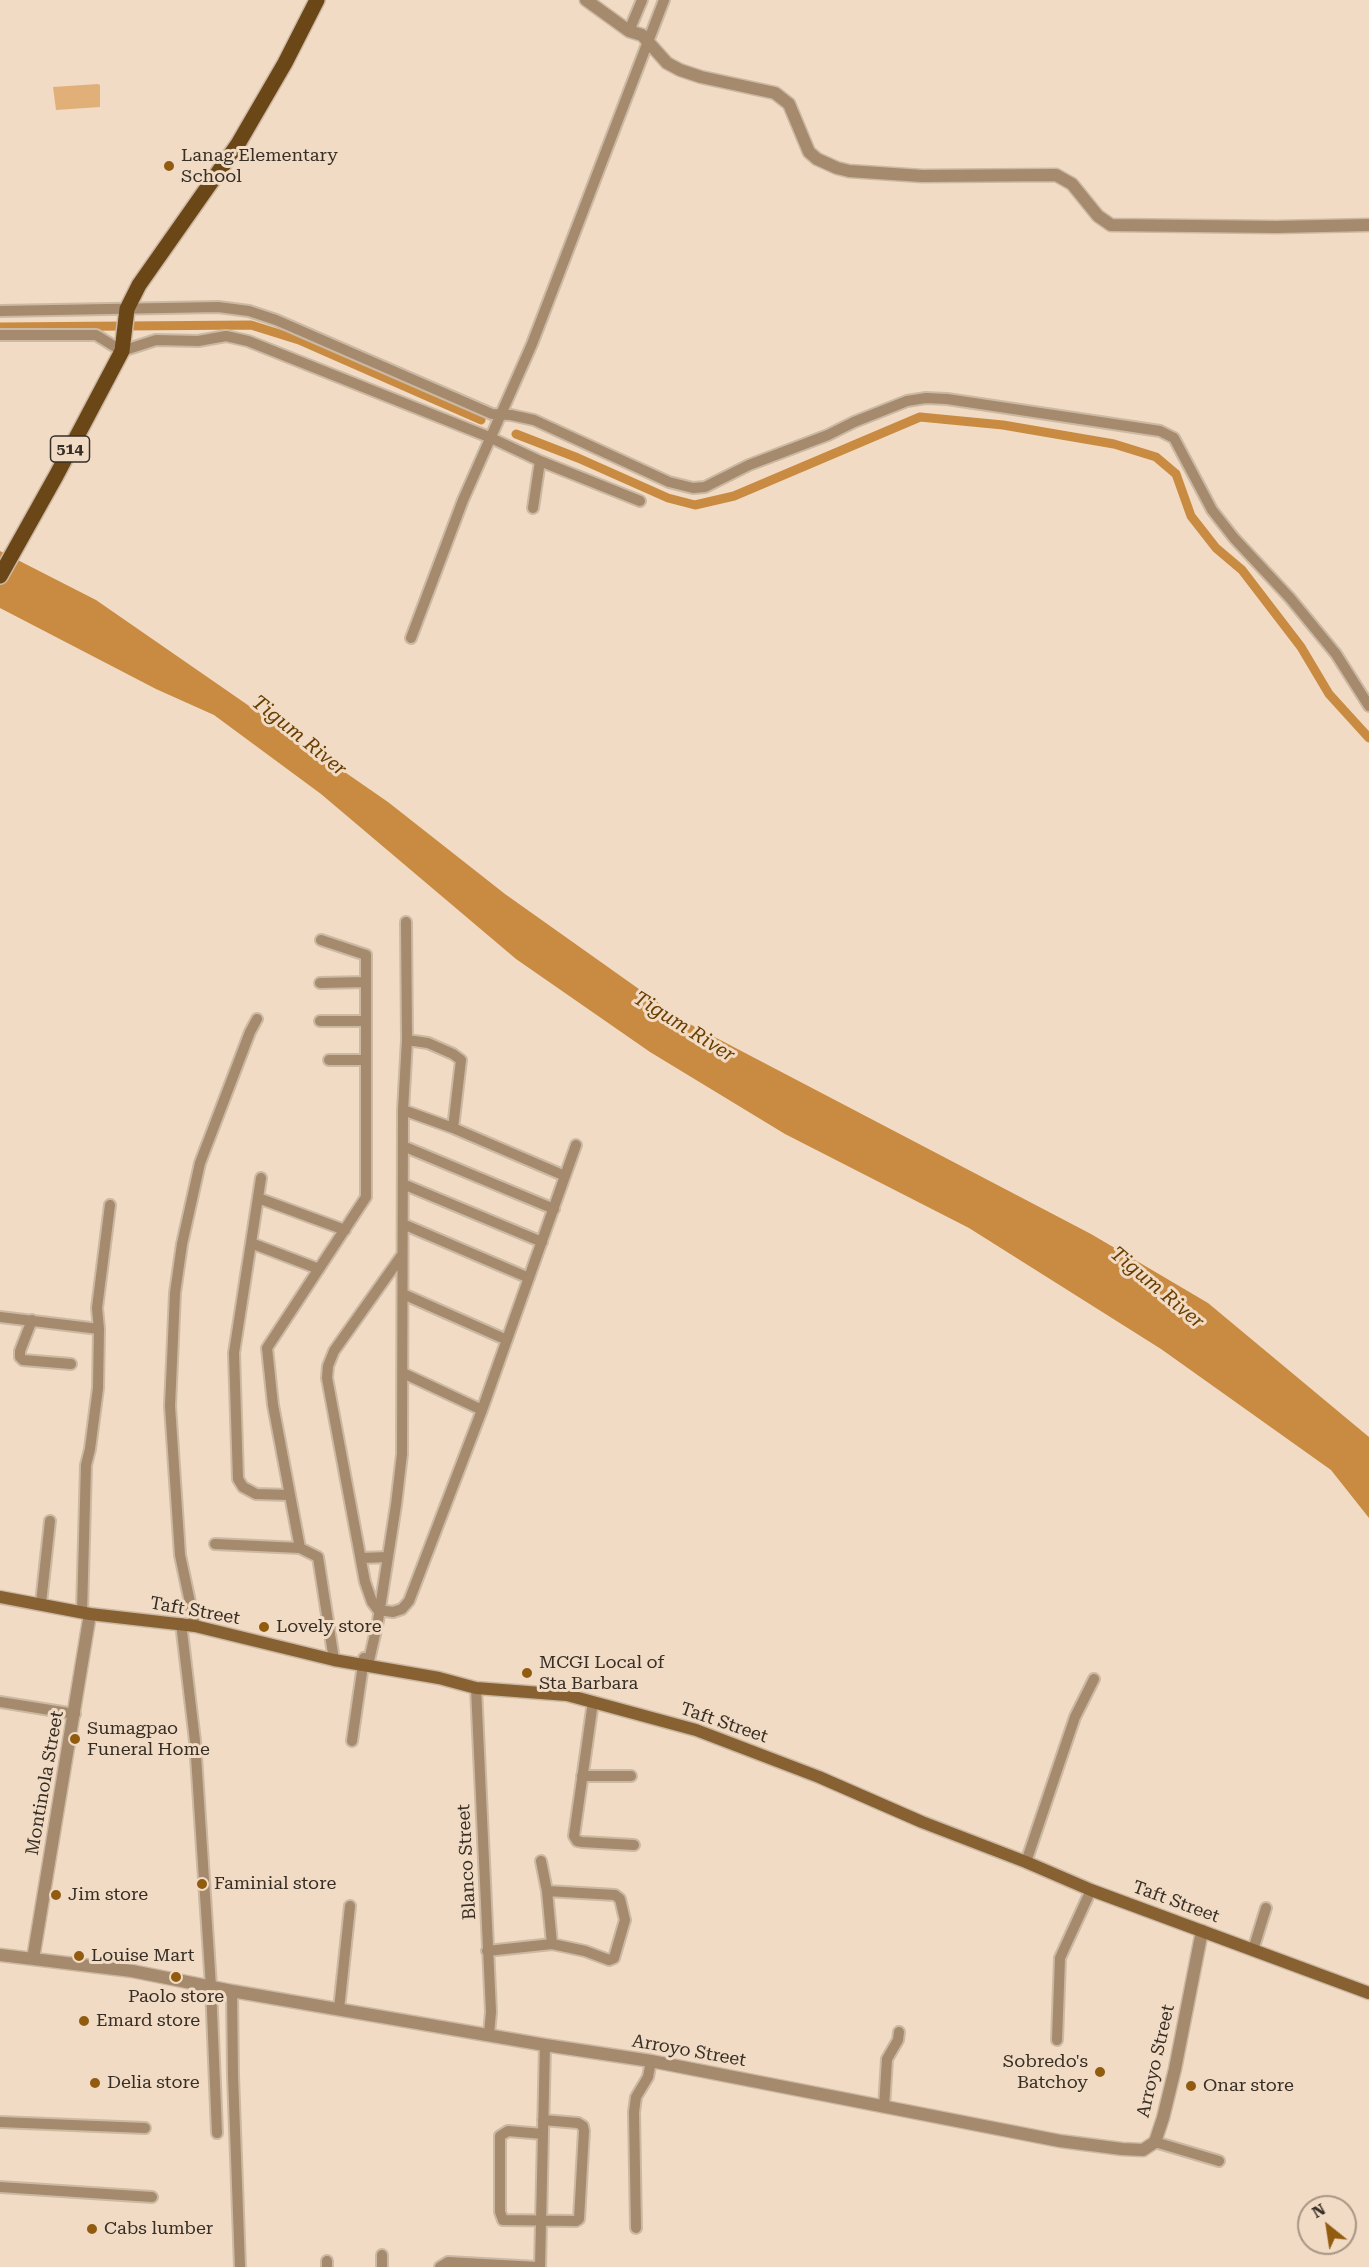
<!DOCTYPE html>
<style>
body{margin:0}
#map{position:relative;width:1369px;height:2267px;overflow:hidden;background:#f1dbc4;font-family:"Roboto Serif",serif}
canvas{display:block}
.north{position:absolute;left:1297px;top:2195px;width:60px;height:60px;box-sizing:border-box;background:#f1dbc4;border:2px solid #a79685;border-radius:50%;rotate:330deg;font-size:16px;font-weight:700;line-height:24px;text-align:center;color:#372f26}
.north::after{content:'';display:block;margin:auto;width:21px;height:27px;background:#915c10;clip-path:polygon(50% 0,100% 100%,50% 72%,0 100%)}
</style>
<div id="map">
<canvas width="1369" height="2267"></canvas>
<div class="north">N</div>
</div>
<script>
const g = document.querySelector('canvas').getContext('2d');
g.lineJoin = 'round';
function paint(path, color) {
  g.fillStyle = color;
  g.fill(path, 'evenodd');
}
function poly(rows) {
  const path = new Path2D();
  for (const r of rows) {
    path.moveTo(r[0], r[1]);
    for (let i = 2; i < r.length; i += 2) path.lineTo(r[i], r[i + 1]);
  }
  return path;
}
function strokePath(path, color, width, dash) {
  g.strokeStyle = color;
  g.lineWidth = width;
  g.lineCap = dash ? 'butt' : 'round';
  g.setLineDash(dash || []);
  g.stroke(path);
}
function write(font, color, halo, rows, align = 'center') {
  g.font = font + ' "Roboto Serif",serif';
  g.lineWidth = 6;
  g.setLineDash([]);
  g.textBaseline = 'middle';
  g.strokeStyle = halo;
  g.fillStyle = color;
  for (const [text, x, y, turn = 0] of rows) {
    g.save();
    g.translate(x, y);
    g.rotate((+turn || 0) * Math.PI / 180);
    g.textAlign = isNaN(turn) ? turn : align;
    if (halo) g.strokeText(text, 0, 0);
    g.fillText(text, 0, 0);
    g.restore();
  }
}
paint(poly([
 [98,84,100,85,100,107,56,110,53,87]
]), '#e1b079');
paint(poly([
 [0,551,96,600,388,802,505,894,684,1021,1091,1234,1208,1303,1369,1437,1369,1518,1331,1470,1161,1349,969,1228,785,1134,650,1052,516,959,321,794,214,715,156,689,0,608]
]), '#c98b41');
strokePath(poly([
 [0,327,251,325,299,340,481,420],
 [516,434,578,458,668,498,695,505,734,496,920,417,1003,425,1114,444,1156,457,1176,474,1191,516,1216,548,1242,570,1301,647,1329,694,1369,738]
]), '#c98b41', 9);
const minor = poly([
 [629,31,642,0],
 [0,311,218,307,249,311,276,320,492,414,511,415,534,420,669,482,693,488,705,487,749,465,828,435,854,422,907,401,926,398,947,399,1160,431,1174,438,1212,510,1234,538,1290,598,1336,654,1369,706],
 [0,335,96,335,122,351,156,340,198,341,226,336,248,341,489,437,540,461,640,501],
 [533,508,540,461],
 [411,638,463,500,532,344,664,0],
 [406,922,407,1040],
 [321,940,366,955,366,1197,267,1348,273,1405,300,1548,318,1557,334,1660],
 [320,983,366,982],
 [320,1021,366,1021],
 [329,1060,366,1060],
 [403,1110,453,1128,565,1176],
 [403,1146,554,1209],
 [261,1178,234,1353,238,1479,243,1487,256,1494,289,1495],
 [403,1184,542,1242],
 [258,1198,345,1230],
 [403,1224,529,1278],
 [251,1243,319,1269],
 [402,1255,334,1351,328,1366,327,1378,365,1582,372,1602,378,1610,393,1612,402,1609,409,1601,482,1410,576,1145],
 [403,1294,507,1340],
 [0,1317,99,1329],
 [32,1320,20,1351,20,1357,23,1360,71,1364],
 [403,1373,482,1410],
 [215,1544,300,1548],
 [361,1558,388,1557],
 [41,1603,50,1521],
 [82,1612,86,1465,90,1449,98,1388,99,1329,97,1308,110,1205],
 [181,1623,195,1741,211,1987,217,2133],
 [195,1626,180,1555,170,1406,175,1293,182,1244,200,1163,250,1032,257,1019],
 [368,1665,378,1621,396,1505,402,1454,403,1110,407,1040,428,1043,453,1054,461,1060,453,1128],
 [476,1688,491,2012,489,2034],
 [0,1702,75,1714],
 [593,1702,574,1836,577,1841,582,1842,634,1845],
 [352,1741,364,1658],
 [582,1776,631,1776],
 [541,1861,547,1891,552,1944],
 [1026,1862,1075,1717,1094,1679],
 [1253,1950,1266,1908],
 [487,1951,552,1944,585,1951,609,1960,614,1958,625,1920,620,1899,615,1895,547,1891],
 [232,1991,233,2075,240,2267],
 [339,2009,350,1906],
 [1057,2040,1060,1958,1091,1890],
 [884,2107,887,2059,898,2040,899,2032],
 [0,2122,145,2128],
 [543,2134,508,2131,500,2136,500,2212,503,2220,576,2221,579,2219,584,2131,583,2126,578,2123,543,2120],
 [1155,2142,1219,2161],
 [0,2187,152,2197],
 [636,2228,634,2112,636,2097,648,2077,651,2061],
 [327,2267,327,2261],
 [382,2267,382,2255],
 [440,2267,448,2262,537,2267],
 [540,2267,545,2045]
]);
const tertiary = poly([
 [586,0,629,31,642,35,667,63,680,70,701,77,775,93,789,104,809,152,817,159,837,168,849,171,922,176,1056,175,1072,184,1098,216,1111,225,1276,227,1369,225],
 [0,1955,132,1971,232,1991,545,2045,651,2061,1060,2141,1122,2149,1143,2150,1155,2142,1163,2118,1175,2069,1202,1931],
 [33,1959,90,1614]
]);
const secondary = poly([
 [0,1597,90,1614,195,1626,334,1660,439,1678,476,1688,567,1695,696,1730,819,1777,922,1822,1026,1862,1091,1890,1369,1993]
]);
const primary = poly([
 [0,576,56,476,122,351,127,309,139,285,238,144,285,63,317,0]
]);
strokePath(minor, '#ccb9a4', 14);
strokePath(tertiary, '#ccb9a4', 15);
strokePath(secondary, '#ccb9a4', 15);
strokePath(primary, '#ccb9a4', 18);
strokePath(minor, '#a58a6d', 10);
strokePath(tertiary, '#a58a6d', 12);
strokePath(secondary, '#886133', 12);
strokePath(primary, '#6b4617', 15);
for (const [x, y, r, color] of [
 [169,166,6,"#915c10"],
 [264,1627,6,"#915c10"],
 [527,1673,6,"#915c10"],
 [75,1739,6,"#915c10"],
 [202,1884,6,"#915c10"],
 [56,1895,6,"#915c10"],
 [79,1956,6,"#915c10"],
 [176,1977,6,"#915c10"],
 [84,2021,6,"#915c10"],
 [1100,2072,6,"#915c10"],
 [95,2083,6,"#915c10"],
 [1191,2086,6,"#915c10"],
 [92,2229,6,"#915c10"]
]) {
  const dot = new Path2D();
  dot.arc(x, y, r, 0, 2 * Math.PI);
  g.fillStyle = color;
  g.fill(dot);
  strokePath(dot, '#f1dbc4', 2);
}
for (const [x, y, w] of [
 [70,449,39]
]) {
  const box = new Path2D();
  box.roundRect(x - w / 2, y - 13, w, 26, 4.5);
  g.fillStyle = '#f1dbc4';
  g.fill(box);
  strokePath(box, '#372f26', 1.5);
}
write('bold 16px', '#372f26', null, [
 ["514",70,449]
]);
write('18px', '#372f26', '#f1dbc4', [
 ["Lanag Elementary",181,156],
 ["School",181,177],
 ["Lovely store",276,1627],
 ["MCGI Local of",539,1663],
 ["Sta Barbara",539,1684],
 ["Sumagpao",87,1729],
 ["Funeral Home",87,1750],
 ["Faminial store",214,1884],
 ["Jim store",68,1895],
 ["Louise Mart",91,1956],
 ["Paolo store",176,1997,"center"],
 ["Emard store",96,2021],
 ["Sobredo's",1088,2062,"right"],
 ["Batchoy",1088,2083,"right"],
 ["Delia store",107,2083],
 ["Onar store",1203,2086],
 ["Cabs lumber",104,2229]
], 'left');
write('18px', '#372f26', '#f1dbc4', [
 ["Taft Street",195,1611,10],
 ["Taft Street",724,1723,19],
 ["Montinola Street",45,1783,-80],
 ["Blanco Street",467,1862,-93],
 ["Taft Street",1176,1902,20],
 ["Arroyo Street",689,2051,10],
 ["Arroyo Street",1156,2061,-77]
]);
write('italic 20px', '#683f01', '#f1dbc4', [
 ["Tigum River",299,736,39],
 ["Tigum River",684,1027,32],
 ["Tigum River",1157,1288,40]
]);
</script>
